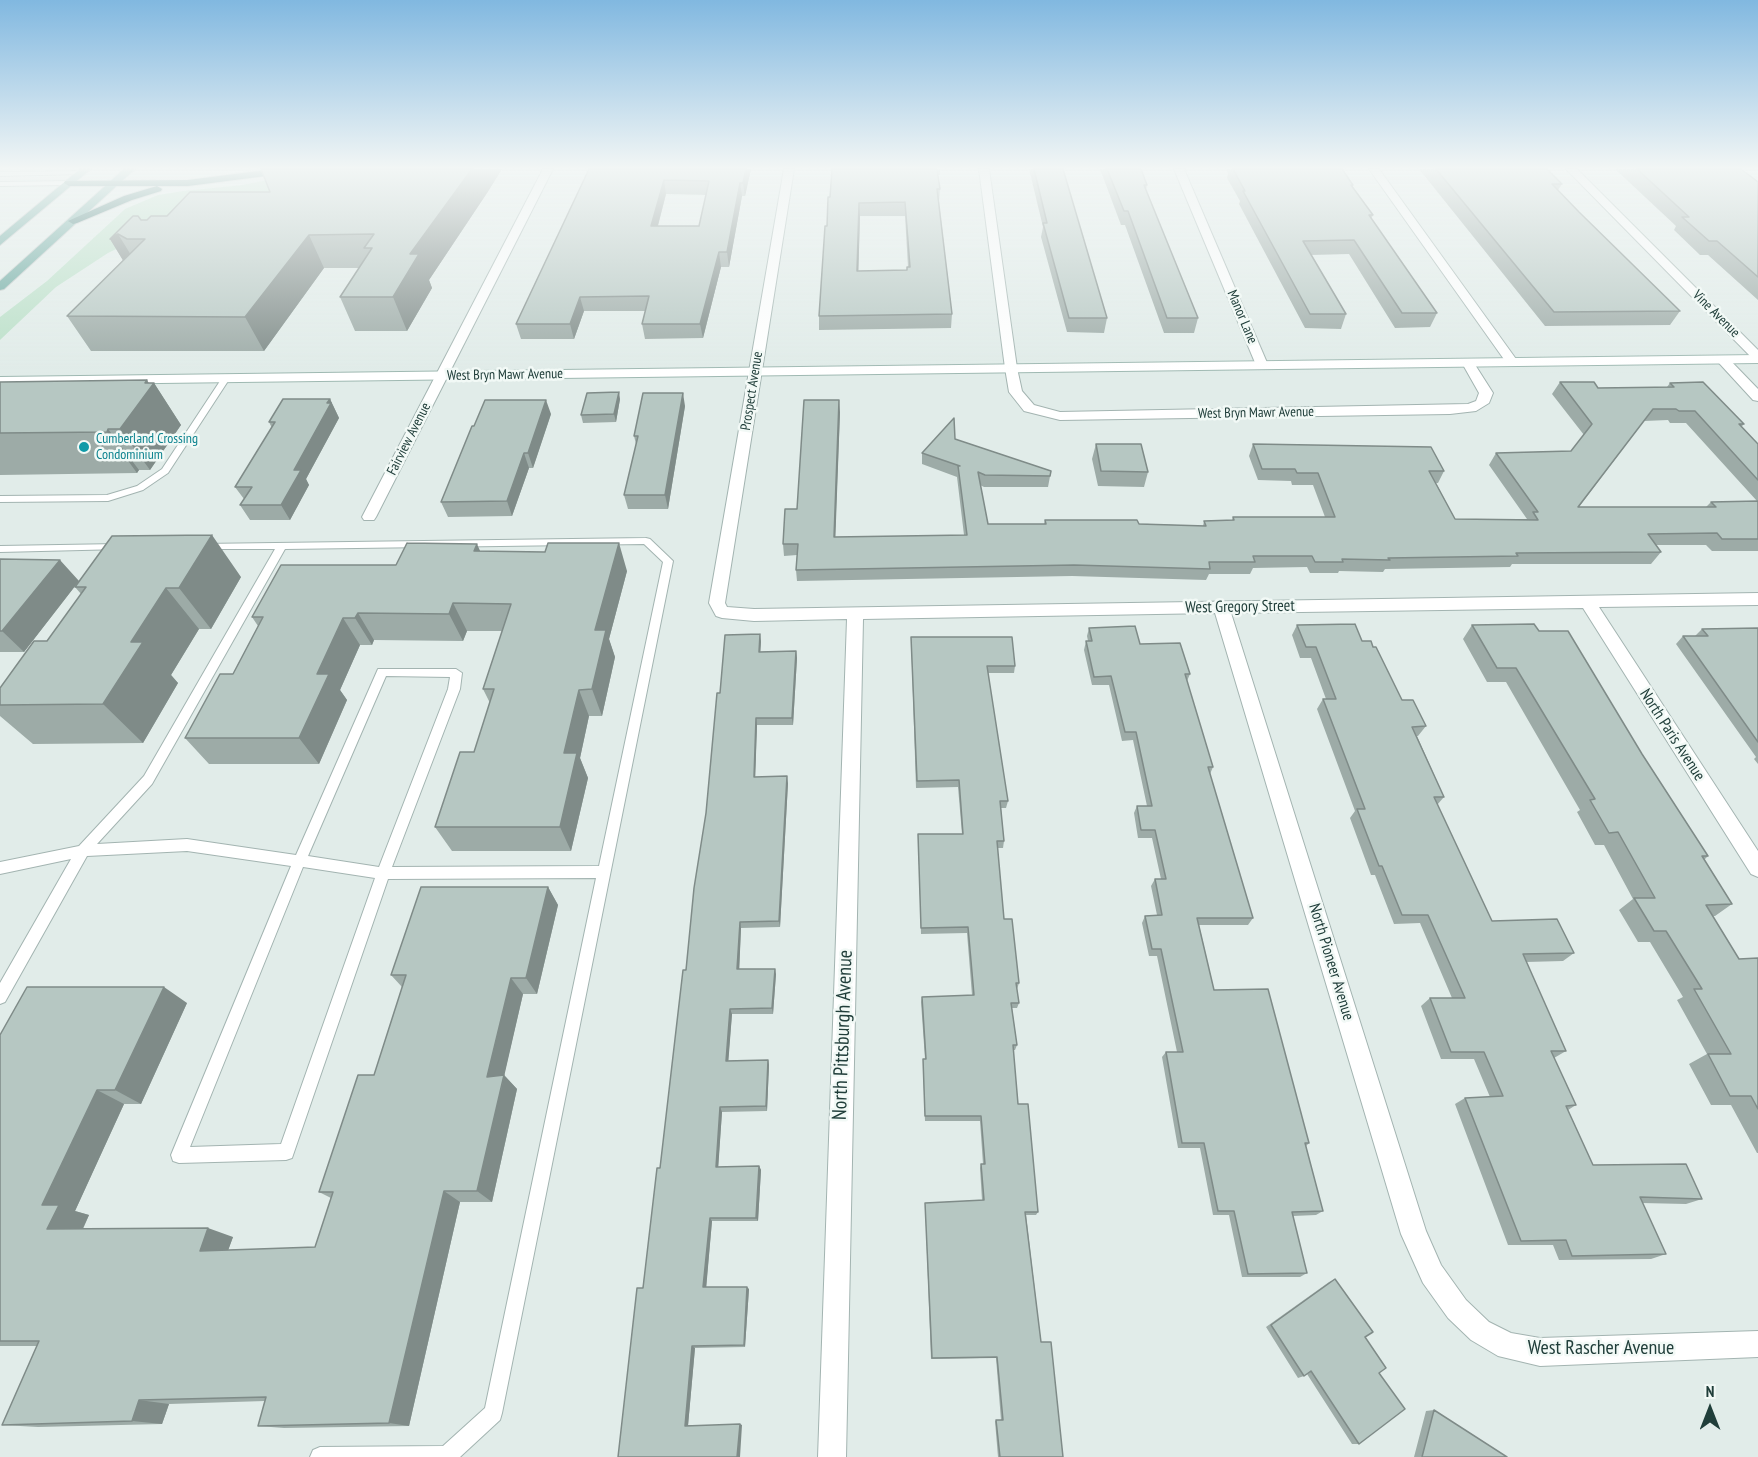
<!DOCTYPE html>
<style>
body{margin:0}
#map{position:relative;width:1758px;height:1457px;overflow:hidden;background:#e1ece9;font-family:"PT Sans Narrow",sans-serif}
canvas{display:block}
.north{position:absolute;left:1680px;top:1379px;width:60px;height:60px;-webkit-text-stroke:4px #f2f9f6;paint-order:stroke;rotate:0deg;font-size:16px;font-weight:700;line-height:24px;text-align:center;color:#203e3a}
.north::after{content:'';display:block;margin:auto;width:21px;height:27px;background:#203e3a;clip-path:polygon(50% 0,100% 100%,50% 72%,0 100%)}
</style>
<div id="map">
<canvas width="1758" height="1457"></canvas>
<div class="north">N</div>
</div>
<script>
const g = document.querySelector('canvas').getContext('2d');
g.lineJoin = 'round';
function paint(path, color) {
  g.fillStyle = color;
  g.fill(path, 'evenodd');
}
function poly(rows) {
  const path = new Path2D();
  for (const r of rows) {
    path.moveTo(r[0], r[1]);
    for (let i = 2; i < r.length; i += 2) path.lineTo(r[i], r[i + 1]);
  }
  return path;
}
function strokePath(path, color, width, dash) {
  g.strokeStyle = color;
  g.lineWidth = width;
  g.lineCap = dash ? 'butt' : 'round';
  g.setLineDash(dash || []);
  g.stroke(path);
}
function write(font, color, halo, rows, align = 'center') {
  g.font = font + ' "PT Sans Narrow",sans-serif';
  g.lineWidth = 5;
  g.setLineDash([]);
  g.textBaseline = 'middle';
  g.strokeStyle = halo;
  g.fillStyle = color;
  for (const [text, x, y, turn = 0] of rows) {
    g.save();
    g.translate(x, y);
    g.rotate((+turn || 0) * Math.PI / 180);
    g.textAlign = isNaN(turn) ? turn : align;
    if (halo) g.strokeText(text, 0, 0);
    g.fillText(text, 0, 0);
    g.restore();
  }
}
paint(poly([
 [361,169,180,218,108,253,56,287,0,340,0,317,47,281,125,209,158,195,183,191,242,185,308,172]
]), '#b9dfc7');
const lane = poly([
 [84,171,85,172,82,174,0,176,0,172,84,171],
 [0,182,69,181,72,183,69,185,0,186,0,182],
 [226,375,230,378,168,473,143,490,108,501,0,502,0,496,107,495,137,486,162,469,222,378,226,375],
 [646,538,650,539,673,561,502,1413,500,1420,460,1457,310,1457,313,1450,320,1447,443,1446,485,1408,596,878,388,879,292,1158,286,1160,179,1163,173,1161,171,1155,291,866,187,851,87,856,5,1002,0,1004,0,983,71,859,0,874,0,862,79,846,144,776,275,549,205,549,201,548,201,544,646,538],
 [644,544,663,562,599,866,392,867,460,689,462,673,456,669,378,669,296,855,187,839,97,844,152,784,285,549,644,544],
 [386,676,450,677,448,689,379,867,308,856,386,676],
 [303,867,375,878,281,1144,190,1147,303,867],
 [119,544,124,547,123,549,0,552,0,546,119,544]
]);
const street = poly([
 [543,169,553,169,376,517,374,520,364,520,362,517,543,169],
 [784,169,794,169,725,603,727,607,754,609,1758,593,1758,605,1599,607,1758,851,1758,877,1751,874,1583,608,1231,613,1426,1231,1441,1265,1466,1300,1489,1322,1511,1333,1540,1338,1758,1331,1758,1357,1540,1366,1498,1356,1471,1340,1448,1318,1423,1283,1401,1234,1215,613,863,619,846,1457,818,1457,847,619,754,621,722,618,716,616,709,603,784,169],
 [979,169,989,169,1017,368,1022,391,1034,405,1060,412,1468,404,1476,401,1479,393,1462,363,1468,359,1472,360,1493,393,1489,403,1476,411,1450,414,1060,420,1024,411,1009,392,1005,368,979,169],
 [1174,169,1184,169,1268,365,1266,368,1262,369,1256,365,1174,169],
 [1369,169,1379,169,1516,359,1518,362,1516,365,1508,365,1369,169],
 [1566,169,1577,169,1758,350,1758,361,1754,360,1566,169],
 [1723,356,1727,357,1758,389,1758,401,1753,400,1719,363,1717,360,1723,356]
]);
const secondary = poly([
 [1758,355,1758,363,0,385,0,377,1758,355]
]);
const primary = poly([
 [80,169,91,169,0,245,0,236,80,169],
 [124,169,135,169,4,289,0,290,0,281,124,169]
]);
const highway = poly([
 [274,169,302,169,297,172,188,186,157,186,162,189,161,191,132,200,77,223,73,224,68,221,124,196,157,186,69,186,64,183,65,181,188,180,274,169]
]);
strokePath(lane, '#a3b4b1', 2);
strokePath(street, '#a3b4b1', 2);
strokePath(secondary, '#9fb9b2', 2);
strokePath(primary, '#c1c9c8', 2);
strokePath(highway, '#c1c9c8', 2);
paint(lane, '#fff');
paint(street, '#fff');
paint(secondary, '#fff');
paint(primary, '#63a49b');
paint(highway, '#2a6c66');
paint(poly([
 [261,169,502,169,487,193,429,280,432,288,407,331,355,331,340,297,359,268,324,268,264,351,91,351,67,316,123,260,110,239,141,220,147,220,167,216,270,192],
 [589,169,751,169,745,196,742,196,729,267,721,267,703,338,645,339,642,324,646,311,584,311,574,339,521,339,516,324],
 [666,194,706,195,699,226,658,226],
 [832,169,940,169,940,175,938,175,940,189,939,202,952,314,951,328,819,330,819,316,830,197],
 [860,216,905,216,908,267,907,270,858,271],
 [1029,169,1063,169,1107,318,1104,333,1067,332,1041,237,1043,227],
 [1100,169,1141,169,1147,185,1146,190,1198,318,1194,333,1164,333,1125,225,1121,225],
 [1226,169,1342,169,1353,185,1353,187,1373,215,1371,219,1437,313,1430,327,1395,328,1349,254,1311,255,1346,314,1341,329,1305,328,1239,204,1240,201,1227,178,1228,173],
 [1419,169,1547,169,1562,184,1558,190,1579,212,1680,311,1670,325,1545,326],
 [1615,169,1741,169,1758,182,1758,300,1708,255,1700,255,1674,230,1676,226],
 [0,382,154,383,181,425,150,470,139,470,137,473,0,475],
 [1560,382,1598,388,1667,387,1670,383,1744,424,1741,427,1758,444,1758,551,1712,551,1706,545,1656,545,1661,552,1651,564,1512,564,1510,567,1385,569,1383,572,1339,571,1338,573,1310,573,1307,567,1253,568,1250,574,1209,574,1206,580,1072,576,797,581,796,570,797,555,784,556,783,544,797,509,840,412,835,537,964,535,957,477,922,464,922,453,955,439,1051,471,1048,487,984,487,980,485,988,524,1044,524,1045,520,1203,526,1204,521,1232,520,1233,517,1325,517,1313,485,1292,485,1291,481,1258,480,1249,456,1253,444,1444,471,1438,483,1436,483,1455,519,1527,519,1489,465,1496,453,1571,451,1584,435,1552,394],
 [1668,420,1670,423,1686,423,1757,501,1711,502,1706,507,1579,507,1644,421],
 [330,399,339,418,306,479,309,485,290,520,250,520,240,505,244,499,235,487,272,428,269,422],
 [620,399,616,422,583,423,581,415],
 [685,406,668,509,628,509,624,495,636,444,634,436],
 [551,414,533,468,529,468,512,516,448,517,441,502],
 [1096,444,1148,472,1144,487,1098,486,1092,459],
 [480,551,627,571,609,639,615,657,602,716,589,716,580,758,588,778,571,851,452,851,435,827,474,752,490,703,483,689,502,631,467,631,463,641,374,640,372,645,360,645,340,690,347,700,319,764,209,764,185,738,233,674,258,626,252,617,396,565],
 [0,559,79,581,24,652,0,652],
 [241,577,211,629,199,629,171,675,178,683,143,743,33,744,0,716,0,688,47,641,81,594,75,587],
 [1297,625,1362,641,1373,647,1402,700,1426,726,1418,736,1417,736,1444,797,1437,805,1492,921,1574,953,1563,961,1526,962,1566,1051,1554,1058,1576,1105,1568,1110,1593,1165,1702,1199,1686,1204,1642,1203,1666,1254,1651,1259,1559,1260,1553,1245,1508,1245,1455,1104,1465,1098,1490,1097,1474,1059,1441,1059,1421,1006,1430,998,1452,998,1420,923,1394,924,1375,875,1371,875,1350,818,1355,811,1317,709,1323,699,1326,699,1311,658,1300,658,1292,635],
 [1472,625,1539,631,1642,754,1708,856,1704,860,1732,904,1715,916,1712,916,1739,959,1758,958,1758,1153,1757,1153,1731,1105,1711,1105,1689,1064,1707,1054,1677,1000,1683,997,1650,942,1638,942,1619,910,1633,899,1604,845,1595,845,1577,812,1580,810,1506,682,1487,682,1463,639],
 [1089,628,1140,644,1190,674,1187,681,1213,767,1210,774,1253,918,1248,925,1199,925,1214,990,1309,1143,1306,1146,1323,1211,1316,1215,1293,1216,1307,1273,1300,1277,1242,1277,1229,1215,1213,1215,1200,1148,1178,1148,1162,1057,1166,1052,1177,1052,1157,956,1149,956,1142,923,1145,916,1157,915,1151,886,1155,879,1161,879,1152,838,1138,838,1134,813,1137,806,1147,806,1133,740,1122,741,1109,685,1092,685,1084,650,1086,641,1088,641,1087,636],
 [1758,628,1758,764,1754,759,1756,757,1676,644,1683,636,1695,636,1702,629],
 [911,637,1015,666,1014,673,988,673,1008,801,1006,808,1001,808,1004,841,1003,848,997,848,1004,919,1019,983,1017,989,1019,1003,1017,1008,1012,1008,1017,1045,1015,1050,1013,1050,1018,1104,1038,1212,1036,1215,1026,1215,1041,1342,1063,1457,998,1457,995,1421,1001,1420,996,1358,931,1359,925,1203,982,1200,980,1168,981,1164,983,1164,980,1121,925,1121,923,1064,923,1059,925,1059,921,1002,922,997,972,995,967,933,921,934,918,834,962,834,958,787,916,788],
 [761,641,760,652,796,651,797,658,793,725,757,725,755,777,788,783,780,927,741,928,739,969,776,974,773,1014,732,1014,728,1061,768,1060,769,1065,767,1111,722,1112,718,1167,759,1166,761,1170,758,1221,712,1221,706,1287,749,1289,745,1347,695,1348,688,1425,742,1425,618,1457,660,1168,706,813,720,693],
 [548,887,558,905,537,994,523,994,504,1075,517,1089,492,1202,460,1202,409,1426,284,1428,258,1426,265,1401,169,1404,162,1424,38,1427,2,1425,37,1346,0,1346,0,1035,187,1003,141,1104,124,1104,75,1211,89,1215,83,1229,233,1237,228,1250,315,1247,331,1198,319,1192,374,1075,402,987,391,975],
 [1335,1279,1365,1337,1379,1373,1359,1444,1352,1444,1307,1374,1304,1376,1298,1378,1266,1327,1329,1282],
 [1434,1410,1507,1457,1414,1457,1426,1411]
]), '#9daba7');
paint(poly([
 [472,169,502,169,487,193,429,280,432,288,407,331,393,297,410,254],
 [746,169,751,169,745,196,743,183],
 [664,180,666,194,654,240,651,226],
 [740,183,742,196,729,267,727,252],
 [859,203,860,216,858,285,857,271],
 [118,234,139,268,130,272,110,239],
 [309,235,324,268,264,351,245,317],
 [719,252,721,267,703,338,700,324],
 [580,297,584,311,574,339,570,324],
 [147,380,151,387,154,383,181,425,150,470,120,429],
 [619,392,620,399,616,422,614,414],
 [683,393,685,406,668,509,665,495],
 [330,399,339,418,306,479,309,485,290,520,281,505,294,470],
 [546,400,551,414,533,468,528,453],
 [839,400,840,412,835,548,834,537],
 [108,429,139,470,137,473,107,432],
 [524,453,529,468,512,516,507,501],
 [212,535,241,577,211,629,179,588],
 [619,543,627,571,609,639,615,657,602,716,592,689,595,630],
 [477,544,489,571,474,551],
 [60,560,79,581,24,652,2,631],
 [166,588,199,629,171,675,178,683,143,743,103,704,131,642],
 [453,603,467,631,463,641,449,614],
 [358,613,374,640,372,645,355,618],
 [343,618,360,645,340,690,347,700,319,764,299,738,317,674],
 [760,634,761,641,760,659,759,652],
 [796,651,797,658,793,725,792,718],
 [579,690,589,716,580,758,588,778,571,851,560,827,564,753],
 [756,718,757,725,755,784,754,777],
 [787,776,788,783,780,927,779,921],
 [548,887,558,905,537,994,526,978],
 [740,922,741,928,739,975,737,969],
 [775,969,776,974,773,1014,772,1008],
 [511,978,523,994,501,1090,487,1077],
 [164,987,187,1003,141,1104,115,1090],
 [730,1009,732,1014,728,1066,726,1061],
 [768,1060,769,1065,767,1111,766,1106],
 [504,1075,517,1089,492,1202,477,1191],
 [97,1090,124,1104,75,1211,89,1215,78,1239,47,1229,42,1205],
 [720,1107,722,1112,718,1171,716,1167],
 [759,1166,761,1170,758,1221,756,1218],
 [444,1191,460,1202,409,1426,389,1423],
 [710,1218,712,1221,706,1290,703,1287],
 [208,1228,233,1237,225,1259,200,1251],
 [747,1287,749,1289,745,1347,744,1345],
 [692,1346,695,1348,688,1426,685,1426],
 [139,1400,169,1404,162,1424,132,1421],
 [740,1424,742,1425,740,1457,737,1457]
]), '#7f8b88');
const building = poly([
 [261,169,472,169,410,254,419,254,393,297,340,297,372,248,364,248,374,234,309,235,245,317,67,316,145,239,127,239,118,234,110,239,133,216,138,216,141,220,147,220,151,216,167,216,190,192,270,192,261,169],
 [589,169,746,169,743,183,740,183,727,252,719,252,700,324,642,324,649,296,580,297,570,324,516,324,589,169],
 [664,180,709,181,699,226,651,226,664,180],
 [832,169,937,169,940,189,937,189,952,314,819,316,825,226,827,226,828,197,830,197,832,169],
 [905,202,910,267,907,267,907,270,857,271,859,203,905,202],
 [1034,169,1063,169,1107,318,1069,318,1043,223,1047,223,1034,169],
 [1107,169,1141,169,1147,185,1144,185,1198,318,1167,318,1128,211,1124,211,1107,169],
 [1233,169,1342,169,1353,185,1351,185,1373,215,1369,215,1437,313,1402,313,1354,240,1303,241,1346,314,1310,314,1243,191,1245,191,1233,169],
 [1436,169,1547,169,1562,184,1552,184,1579,212,1680,311,1554,312,1436,169],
 [1637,169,1741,169,1758,182,1758,277,1717,241,1709,241,1682,217,1689,217,1637,169],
 [147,380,145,383,154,383,120,429,108,429,107,432,0,433,0,382,147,380],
 [1560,382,1594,382,1598,388,1674,387,1670,383,1703,382,1744,424,1739,424,1758,444,1758,480,1695,411,1679,411,1676,409,1653,409,1578,507,1716,507,1711,502,1758,501,1758,539,1722,539,1717,533,1648,534,1661,552,1516,553,1518,556,1388,558,1390,560,1342,559,1343,562,1315,562,1312,556,1253,556,1255,562,1209,562,1210,569,1074,565,796,570,798,544,783,544,785,509,797,509,804,400,839,400,834,537,967,535,958,466,960,466,922,453,954,418,955,439,1051,471,1050,476,985,475,978,472,988,524,1046,524,1045,520,1137,520,1139,524,1206,526,1204,521,1234,520,1233,517,1335,517,1318,473,1297,473,1295,469,1262,469,1253,444,1431,447,1444,471,1429,471,1455,519,1538,520,1533,512,1538,512,1496,453,1571,451,1592,424,1560,382],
 [619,392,614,414,581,415,587,393,619,392],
 [643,393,683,393,665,495,624,495,638,436,634,436,643,393],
 [283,399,330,399,327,403,331,403,294,470,301,470,281,505,240,505,252,487,235,487,275,422,269,422,283,399],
 [485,400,546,400,528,453,524,453,507,501,441,502,472,426,474,426,485,400],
 [1096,444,1141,444,1148,472,1101,471,1096,444],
 [212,535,179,588,166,588,131,642,143,642,103,704,0,705,0,688,34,641,47,641,86,587,75,587,112,536,212,535],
 [407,543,477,544,474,551,545,552,548,543,619,543,595,630,606,630,592,689,579,690,564,753,577,753,560,827,435,827,460,752,474,752,494,689,483,689,511,604,453,603,449,614,358,613,355,618,343,618,317,674,329,674,299,738,185,738,220,674,233,674,263,617,252,617,281,565,396,565,407,543],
 [0,559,60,560,2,631,0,631,0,559],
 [1355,624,1362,641,1371,641,1373,647,1376,647,1402,700,1413,700,1426,726,1412,727,1444,797,1434,797,1492,921,1557,919,1574,953,1523,954,1566,1051,1551,1051,1576,1105,1566,1106,1593,1165,1686,1164,1702,1199,1640,1197,1666,1254,1572,1256,1566,1240,1521,1241,1465,1098,1503,1096,1484,1052,1451,1052,1430,998,1465,998,1428,915,1402,915,1382,866,1379,866,1357,809,1365,809,1323,699,1336,699,1316,647,1306,647,1297,625,1355,624],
 [1534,624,1539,631,1568,631,1642,754,1708,856,1702,856,1732,904,1706,905,1739,959,1758,958,1758,1109,1751,1096,1730,1096,1708,1054,1731,1054,1694,989,1702,989,1666,931,1654,931,1634,898,1655,898,1618,832,1609,833,1590,800,1595,799,1516,668,1497,668,1472,625,1534,624],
 [1135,626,1140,644,1180,643,1190,674,1185,674,1213,767,1208,767,1253,918,1197,918,1214,990,1268,989,1309,1143,1305,1143,1323,1211,1292,1212,1307,1273,1248,1274,1234,1211,1218,1211,1204,1143,1182,1143,1166,1052,1183,1052,1161,949,1152,949,1145,916,1162,915,1155,879,1166,879,1155,830,1141,830,1137,806,1152,806,1136,732,1125,732,1111,676,1094,677,1086,641,1092,641,1089,628,1135,626],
 [1758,628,1758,742,1683,636,1708,636,1702,629,1758,628],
 [760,634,759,652,796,651,792,718,756,718,754,777,787,776,779,921,740,922,737,969,775,969,772,1008,730,1009,726,1061,768,1060,766,1106,720,1107,716,1167,759,1166,756,1218,710,1218,703,1287,747,1287,744,1345,692,1346,685,1426,740,1424,737,1457,618,1457,637,1288,643,1288,657,1168,660,1168,683,970,686,970,694,888,706,813,717,693,720,693,725,635,760,634],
 [911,637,1012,637,1015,666,987,666,1008,801,1000,801,1004,841,997,841,1004,919,1012,919,1019,983,1016,983,1019,1003,1011,1003,1017,1045,1013,1045,1018,1104,1028,1104,1038,1212,1025,1212,1041,1342,1051,1342,1063,1457,1000,1457,996,1420,1003,1420,997,1357,932,1358,925,1203,984,1200,981,1164,985,1164,981,1116,925,1116,923,1059,926,1059,922,997,974,995,968,927,921,928,918,834,963,834,959,780,917,781,911,637],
 [421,887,548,887,526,978,511,978,487,1077,504,1075,477,1191,444,1191,389,1423,258,1426,266,1397,139,1400,132,1421,2,1425,39,1341,0,1341,0,1035,27,987,164,987,115,1090,97,1090,42,1205,59,1205,47,1229,208,1228,200,1251,315,1247,333,1192,319,1192,358,1075,374,1075,406,975,391,975,421,887],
 [1335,1279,1373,1332,1365,1337,1386,1368,1379,1373,1405,1409,1359,1444,1311,1371,1304,1376,1271,1325,1335,1279],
 [1434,1410,1507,1457,1422,1457,1434,1410]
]);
paint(building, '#b6c7c2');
strokePath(building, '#7f8b88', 1.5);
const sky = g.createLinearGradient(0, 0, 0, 373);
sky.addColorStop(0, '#81b8e0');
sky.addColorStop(0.45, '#f2f6f5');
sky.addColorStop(1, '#f2f6f500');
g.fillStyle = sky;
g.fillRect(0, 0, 1758, 373);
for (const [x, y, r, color] of [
 [84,447,6,"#0f9aa8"]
]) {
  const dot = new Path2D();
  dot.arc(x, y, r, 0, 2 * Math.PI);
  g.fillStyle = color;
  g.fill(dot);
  strokePath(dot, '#f2f9f6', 2);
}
write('14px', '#203e3a', '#f2f9f6', [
 ["Vine Avenue",1716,314,45],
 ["Manor Lane",1242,317,67],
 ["West Bryn Mawr Avenue",505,375,-1],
 ["Prospect Avenue",752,391,-81],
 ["West Bryn Mawr Avenue",1256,413,-1],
 ["Fairview Avenue",409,439,-63]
]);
write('14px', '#0d838f', '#f2f9f6', [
 ["Cumberland Crossing",96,439],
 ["Condominium",96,455]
], 'left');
write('16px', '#203e3a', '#f2f9f6', [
 ["West Gregory Street",1240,607,-1],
 ["North Paris Avenue",1672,735,57],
 ["North Pioneer Avenue",1331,962,73]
]);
write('20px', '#203e3a', '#f2f9f6', [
 ["North Pittsburgh Avenue",843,1035,-88],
 ["West Rascher Avenue",1601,1348]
]);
</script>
